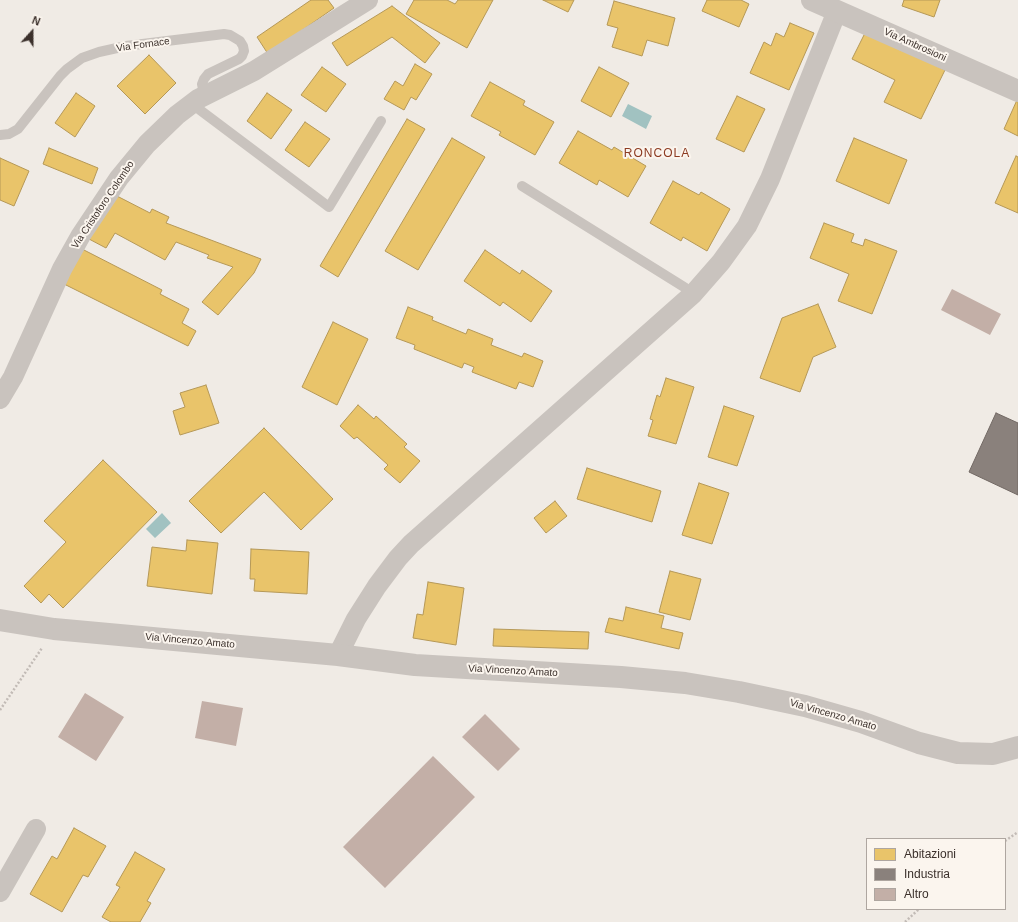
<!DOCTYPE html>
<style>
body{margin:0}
#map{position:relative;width:1018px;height:922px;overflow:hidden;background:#f0ebe5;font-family:Helvetica,sans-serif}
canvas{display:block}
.legend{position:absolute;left:866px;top:838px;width:140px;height:72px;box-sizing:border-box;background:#fbf5ee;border:1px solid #aea6a0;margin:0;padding:5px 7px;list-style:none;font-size:12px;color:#3b302b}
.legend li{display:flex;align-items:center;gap:8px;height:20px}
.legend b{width:20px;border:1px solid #aea6a0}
.north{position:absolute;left:12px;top:12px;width:40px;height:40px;-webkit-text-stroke:3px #fbf5ee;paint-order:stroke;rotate:21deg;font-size:11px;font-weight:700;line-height:16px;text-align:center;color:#3b302b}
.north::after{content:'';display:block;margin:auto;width:14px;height:18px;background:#3b302b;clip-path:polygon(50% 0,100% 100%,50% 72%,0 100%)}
</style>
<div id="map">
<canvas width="1018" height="922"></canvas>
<ul class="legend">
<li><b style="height:11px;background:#e9c46a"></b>Abitazioni</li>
<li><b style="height:11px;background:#8a817c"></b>Industria</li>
<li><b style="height:11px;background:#c3afa7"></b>Altro</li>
</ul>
<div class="north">N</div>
</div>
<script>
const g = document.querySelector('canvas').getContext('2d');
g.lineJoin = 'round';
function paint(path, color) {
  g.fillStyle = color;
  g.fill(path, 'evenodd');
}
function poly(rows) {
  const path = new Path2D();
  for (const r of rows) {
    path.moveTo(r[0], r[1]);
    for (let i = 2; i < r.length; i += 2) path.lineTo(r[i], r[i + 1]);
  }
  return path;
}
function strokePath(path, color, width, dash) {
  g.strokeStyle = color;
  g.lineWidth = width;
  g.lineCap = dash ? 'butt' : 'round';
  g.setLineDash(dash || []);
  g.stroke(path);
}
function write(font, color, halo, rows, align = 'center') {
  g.font = font + ' Helvetica,sans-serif';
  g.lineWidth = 4;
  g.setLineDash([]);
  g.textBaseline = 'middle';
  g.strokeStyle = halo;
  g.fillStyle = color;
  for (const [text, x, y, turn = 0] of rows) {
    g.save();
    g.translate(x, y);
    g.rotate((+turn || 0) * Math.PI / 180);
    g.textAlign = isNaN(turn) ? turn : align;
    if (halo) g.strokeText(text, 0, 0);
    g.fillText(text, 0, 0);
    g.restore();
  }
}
paint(poly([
 [628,104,652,116,646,129,622,116],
 [162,513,171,523,155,538,146,529]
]), '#a1c2c1');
const homes = poly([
 [311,0,328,0,334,8,268,54,257,37,311,0],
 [414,0,447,0,455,4,458,0,493,0,467,48,406,14,414,0],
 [543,0,574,0,568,12,543,0],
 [707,0,741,0,749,4,739,27,702,11,707,0],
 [904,0,940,0,934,17,902,6,904,0],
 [614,1,675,18,668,46,647,40,642,56,612,47,618,28,607,25,614,1],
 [392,6,440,43,425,63,392,37,347,66,332,43,392,6],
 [790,23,814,33,789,90,750,73,764,42,771,46,776,33,784,37,790,23],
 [866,31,945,70,921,119,884,102,895,80,852,59,866,31],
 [149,55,176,83,145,114,117,86,149,55],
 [415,64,432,74,416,100,411,97,404,110,384,99,395,81,403,86,415,64],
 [322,67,346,84,326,112,301,95,322,67],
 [599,67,629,83,611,117,581,101,599,67],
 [490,82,525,101,523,105,554,122,535,155,499,135,501,132,471,116,490,82],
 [76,93,95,106,75,137,55,123,76,93],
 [267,93,292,110,271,139,247,121,267,93],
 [737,96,765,109,744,152,716,139,737,96],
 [1017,100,1018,100,1018,136,1004,129,1017,100],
 [407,119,425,129,338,277,320,266,407,119],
 [305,122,330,139,309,167,285,150,305,122],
 [578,131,612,150,614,147,646,166,628,197,599,180,597,185,559,163,578,131],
 [452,138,485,157,418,270,385,251,452,138],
 [854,138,907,160,889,204,836,181,854,138],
 [49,148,98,168,92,184,43,164,49,148],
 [1016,156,1018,157,1018,213,995,203,1016,156],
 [0,158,29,171,14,206,0,200,0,158],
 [673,181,699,195,701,192,730,209,707,251,683,237,681,241,650,223,673,181],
 [115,195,150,213,152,209,169,217,166,223,261,259,254,273,218,315,202,302,233,267,207,258,209,255,176,242,165,260,115,233,106,248,89,239,115,195],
 [824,223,854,234,851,242,863,246,865,239,897,251,872,314,838,301,849,274,810,258,824,223],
 [82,249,162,290,160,294,189,309,182,323,196,331,188,346,64,284,82,249],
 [485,250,520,274,522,270,552,291,531,322,503,302,500,306,464,281,485,250],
 [818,304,836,347,813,357,800,392,760,378,782,318,818,304],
 [408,307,433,317,432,320,466,334,468,329,493,339,491,345,522,357,524,353,543,361,533,387,519,382,516,389,472,372,474,367,464,363,462,368,414,349,415,345,396,338,408,307],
 [333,322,368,339,337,405,302,387,333,322],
 [666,378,694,387,676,444,648,436,653,420,650,419,657,395,660,397,666,378],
 [206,385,219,423,180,435,173,411,185,407,180,393,206,385],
 [358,405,374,419,376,416,407,444,404,447,420,461,400,483,384,469,388,465,357,437,354,439,340,426,358,405],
 [724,406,754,416,737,466,708,457,724,406],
 [264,428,333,499,301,530,264,492,221,533,189,501,264,428],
 [103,460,157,512,63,608,49,594,41,603,24,586,66,542,44,521,103,460],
 [587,468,661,491,652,522,577,499,587,468],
 [699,483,729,493,712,544,682,535,699,483],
 [555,501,567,516,546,533,534,518,555,501],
 [187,540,218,543,212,594,147,586,152,547,186,551,187,540],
 [251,549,309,552,307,594,254,591,255,579,250,579,251,549],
 [670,571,701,579,690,620,659,612,670,571],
 [428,582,464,588,456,645,413,638,417,614,423,615,428,582],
 [626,607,664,616,661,628,683,633,679,649,605,632,609,618,623,621,626,607],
 [494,629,589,632,588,649,493,646,494,629],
 [74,828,106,846,88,877,83,875,62,912,30,894,52,856,57,859,74,828],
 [135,852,165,869,147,901,151,903,140,922,111,922,102,917,120,887,116,885,135,852]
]);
paint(homes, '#e9c46a');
strokePath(homes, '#b59857', 1);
const industry = poly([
 [996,413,1018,423,1018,495,969,472,996,413]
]);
paint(industry, '#8a817c');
strokePath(industry, '#726964', 1);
paint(poly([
 [952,289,1001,314,990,335,941,310],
 [85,693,124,717,96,761,58,737],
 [202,701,243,708,236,746,195,738],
 [485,714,520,749,498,771,462,737],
 [433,756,475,797,385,888,343,847]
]), '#c3afa7');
strokePath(poly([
 [0,710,42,648],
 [1005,841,1018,832],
 [905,922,919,909]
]), '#c2bbb6', 2.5, [2, 2]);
strokePath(poly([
 [192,104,329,207,381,121],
 [0,135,9,134,18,129,60,76,67,69,82,58,99,52,126,46,224,34,230,35,240,41,243,46,244,51,242,56,239,59,208,74,204,79,202,84,203,89,206,94],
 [522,186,684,287,693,294]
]), '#c9c3be', 10);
strokePath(poly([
 [0,399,13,377,62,269,81,235,119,178,147,144,177,115,198,99,254,71,368,0],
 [338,655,356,619,377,586,398,558,411,544,693,294,721,262,747,226,770,179,837,11],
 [0,892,36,829]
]), '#c9c3be', 20);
strokePath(poly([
 [812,0,1018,91],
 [0,620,54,629,338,655,415,665,621,677,685,683,739,692,805,706,861,722,919,743,958,753,993,754,1018,747]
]), '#c9c3be', 22);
write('10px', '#3b302b', '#fbf5ee', [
 ["Via Fornace",143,45,-8],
 ["Via Ambrosioni",915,45,24],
 ["Via Cristoforo Colombo",103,205,-56],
 ["Via Vincenzo Amato",190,641,5],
 ["Via Vincenzo Amato",513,671,3],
 ["Via Vincenzo Amato",833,715,16]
]);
g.letterSpacing = '1px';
write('12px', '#8c3b22', '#fbf5ee', [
 ["RONCOLA",657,154]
]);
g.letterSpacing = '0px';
</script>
